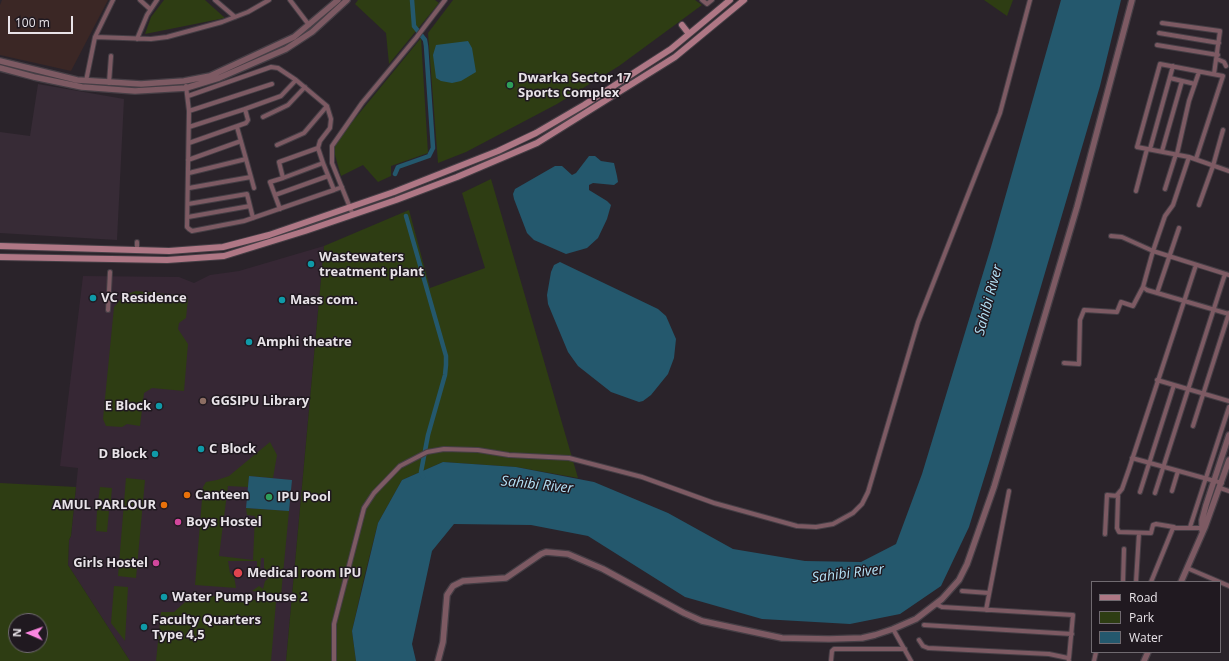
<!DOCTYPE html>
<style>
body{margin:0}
#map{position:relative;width:1229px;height:661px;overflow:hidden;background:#2a232a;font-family:"Open Sans",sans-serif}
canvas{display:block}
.legend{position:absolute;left:1091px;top:581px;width:130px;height:72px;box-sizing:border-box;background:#201920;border:1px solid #706a70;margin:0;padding:5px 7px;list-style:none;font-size:12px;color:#e8e3e8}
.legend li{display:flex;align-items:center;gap:8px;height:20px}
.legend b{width:20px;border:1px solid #706a70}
.north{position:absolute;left:8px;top:613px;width:40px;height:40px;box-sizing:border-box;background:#201920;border:1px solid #706a70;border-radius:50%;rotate:272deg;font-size:11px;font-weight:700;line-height:16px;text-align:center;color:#e8e3e8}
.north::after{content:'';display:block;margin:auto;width:14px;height:18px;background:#fd86e2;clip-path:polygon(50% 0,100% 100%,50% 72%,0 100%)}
.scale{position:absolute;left:8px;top:16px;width:65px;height:18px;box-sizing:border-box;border:2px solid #e8e3e8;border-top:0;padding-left:5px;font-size:12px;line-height:14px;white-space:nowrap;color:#e8e3e8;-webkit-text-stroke:3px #201920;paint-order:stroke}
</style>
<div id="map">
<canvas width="1229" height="661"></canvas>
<ul class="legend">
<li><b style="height:5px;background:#af7785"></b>Road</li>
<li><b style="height:11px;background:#2e3d13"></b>Park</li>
<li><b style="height:11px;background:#24586d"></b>Water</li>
</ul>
<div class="north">N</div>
<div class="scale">100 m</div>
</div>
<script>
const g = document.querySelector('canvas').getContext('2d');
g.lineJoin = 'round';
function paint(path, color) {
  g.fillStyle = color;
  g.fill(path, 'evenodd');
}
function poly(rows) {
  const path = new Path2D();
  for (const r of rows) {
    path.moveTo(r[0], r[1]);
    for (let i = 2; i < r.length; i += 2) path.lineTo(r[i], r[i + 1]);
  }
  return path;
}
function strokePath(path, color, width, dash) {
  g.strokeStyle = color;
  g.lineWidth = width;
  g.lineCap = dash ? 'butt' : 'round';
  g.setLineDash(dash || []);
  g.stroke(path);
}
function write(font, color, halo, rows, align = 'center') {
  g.font = font + ' "Open Sans",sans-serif';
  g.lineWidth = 3;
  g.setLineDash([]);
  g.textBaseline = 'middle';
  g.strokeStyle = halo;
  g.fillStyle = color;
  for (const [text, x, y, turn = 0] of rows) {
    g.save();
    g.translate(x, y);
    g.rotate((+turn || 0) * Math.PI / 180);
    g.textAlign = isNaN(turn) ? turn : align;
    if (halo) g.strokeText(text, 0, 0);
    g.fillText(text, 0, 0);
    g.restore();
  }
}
paint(poly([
 [2,0,108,0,71,71,0,55,0,5]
]), '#3b2725');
paint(poly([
 [38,84,124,99,117,240,0,233,0,132,30,136]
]), '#372b36');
paint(poly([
 [324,246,286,661,130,661,68,565,69,540,71,536,78,468,60,466,83,276,179,277,194,283,210,275,239,271]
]), '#362734');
paint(poly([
 [164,0,205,0,225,18,145,34,151,17],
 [358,0,435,0,439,3,389,64,386,33,355,4],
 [453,0,695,0,702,5,619,66,557,104,466,152,438,163,428,33],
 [984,0,1013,0,1007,16],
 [421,38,428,153,391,166,391,176,378,182,363,165,341,176,333,148,348,127],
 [491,179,578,478,516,467,443,462,402,480,378,523,365,574,352,631,356,661,286,661,324,246,409,210,430,288,485,268,462,193],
 [136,291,186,296,188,299,186,318,179,323,178,329,188,344,184,391,152,388,144,393,140,426,127,424,122,427,106,426,103,419,114,307,124,295],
 [270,442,277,455,273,478,249,476,248,487,228,486,219,556,253,560,255,516,247,515,246,508,289,511,281,595,252,591,259,586,263,589,265,581,268,579,266,570,264,568,264,558,261,558,260,570,257,571,257,561,228,561,230,573,234,576,236,588,195,585,203,487,206,482,217,480,229,476],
 [126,478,145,480,136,578,118,576],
 [0,483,76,487,71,536,69,540,68,565,130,661,0,661],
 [16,621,40,621,40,645,16,645],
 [100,487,112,488,110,510,97,509],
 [97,510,109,511,107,532,96,531],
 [114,586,128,587,125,641,111,623],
 [194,594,276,602,271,661,156,661,161,612,174,612]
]), '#2e3d13');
paint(poly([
 [1061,0,1121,0,1100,86,991,456,969,527,941,586,900,614,850,624,762,619,685,597,588,536,531,525,454,524,432,551,412,644,416,661,356,661,352,631,378,523,402,480,443,462,516,467,594,482,668,513,733,549,805,561,861,562,896,544,922,474,991,247],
 [468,41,472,48,476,72,461,81,452,83,441,81,436,78,433,55,436,45],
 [589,156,595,156,601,161,614,163,617,176,618,182,614,185,593,183,589,185,589,190,607,201,611,205,607,219,598,238,587,248,566,254,534,240,527,233,514,199,513,194,515,189,555,166,562,166,572,175,576,173],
 [560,262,658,309,666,316,676,339,674,358,668,374,651,395,643,401,639,402,611,392,578,366,568,352,548,304,547,295,551,272,554,265],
 [249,476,292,480,289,511,246,508]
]), '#24586d');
strokePath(poly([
 [395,174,398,167,429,156,433,148,426,46,425,40,414,26,412,0],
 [406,216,446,356,446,365,445,375,428,435,421,472,423,477]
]), '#24586d', 4.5);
const minor = poly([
 [140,0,150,9],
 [215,0,235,17],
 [290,0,309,25],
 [702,0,707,4,712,0],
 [1162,23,1220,31,1214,74],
 [1159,33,1219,43],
 [95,37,113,0],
 [137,39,147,15,157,0],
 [1157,45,1218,55],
 [1217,59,1224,62,1226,66],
 [1170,78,1195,84],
 [86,81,95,37,151,39,167,37,222,22,248,12,269,0],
 [109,83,111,56],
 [186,86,189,111,187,227,189,229,192,231,244,221,334,190],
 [188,96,271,67,278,68,296,80,327,106,331,119,330,128,320,141,318,148],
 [245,109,281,96,296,80],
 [189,111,272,84],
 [263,117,288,105,305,87],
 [189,143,246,123,248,120,245,109,189,127],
 [277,145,304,133,327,106],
 [1150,149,1173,66],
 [1162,151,1182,81],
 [1177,154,1189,101,1199,72],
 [1189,157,1173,205,1165,216,1153,251,1143,287,1147,290,1229,314],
 [246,159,254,188],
 [1196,159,1223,76,1160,64,1137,147,1189,157,1229,171],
 [188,160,241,141],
 [189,173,246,159,237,127],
 [283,178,323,163,334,190,342,187],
 [189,188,251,177],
 [1165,189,1176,154],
 [1136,191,1147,149],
 [275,195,328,176],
 [188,204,247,194,253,218],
 [1199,205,1213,166,1223,130],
 [280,209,270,182,283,178,279,162,318,148,323,163],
 [353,215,332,163,332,146,362,103,416,38,445,0],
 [188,217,250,206],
 [1111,236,1122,237,1153,251,1229,275],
 [137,250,137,242],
 [1157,293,1179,228],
 [108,310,110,272],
 [1064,363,1079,364,1080,320,1084,310,1117,312,1121,302,1133,306,1143,287],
 [1157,380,1229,401],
 [1193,426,1229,313],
 [1132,458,1222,483],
 [1220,488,1229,491],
 [1172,491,1178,471],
 [1140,492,1174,385],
 [1155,493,1225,274],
 [1117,495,1122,489,1129,469,1196,265],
 [1190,527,1229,407],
 [1105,534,1107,495,1118,496,1117,528,1119,532,1151,533,1153,525,1156,524,1174,527],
 [1187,568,1229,586],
 [1123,582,1124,549],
 [1136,582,1139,533],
 [1151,582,1173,528,1202,528],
 [962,591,989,593],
 [936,604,942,607,1073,615,1069,658],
 [986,610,1009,491],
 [924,625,1072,634],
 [893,629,911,661],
 [919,640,923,646,928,648,1049,654,1068,658,1069,661],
 [334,661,334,624,364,508,374,493,400,466,427,452,444,449,478,450,509,455,569,458,642,477,714,503,797,526,816,527,833,524,853,513,862,504,868,492,918,322,1000,113,1030,0],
 [831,661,832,651,834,649,905,649],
 [1094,661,1096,652]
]);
const tertiary = poly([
 [0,61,77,80,141,84,184,81,210,76,294,37,338,0],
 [0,68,34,77,82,87,135,91,186,88,219,78,286,49,312,32,347,0],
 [1202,530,1202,520,1206,505,1229,435],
 [1181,582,1205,527,1229,460],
 [438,661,443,642,447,595,453,586,463,581,506,578,541,554,546,552,568,554,603,569,684,613,702,621,782,638,829,639,862,638,875,635,893,629,916,619,942,599,959,580,967,564,994,487,1077,207,1132,0],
 [1144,661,1148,652]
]);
const secondary = poly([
 [682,25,689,34],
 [0,246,169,251,223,247,269,235,394,192,498,151,536,133,584,105,671,49,730,0],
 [0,257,167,260,224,256,305,231,396,200,457,177,537,143,675,57,744,0]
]);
strokePath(minor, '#453e45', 6);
strokePath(tertiary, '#453e45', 8);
strokePath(secondary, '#453e45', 8);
strokePath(minor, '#7d5a63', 4);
strokePath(tertiary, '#7d5a63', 5.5);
strokePath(secondary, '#af7785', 6);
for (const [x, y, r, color] of [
 [510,85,4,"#2e9e5b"],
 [311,264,4,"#0f9aa8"],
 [93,298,4,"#0f9aa8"],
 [282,300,4,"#0f9aa8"],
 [249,342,4,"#0f9aa8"],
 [203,401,4,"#8d6e63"],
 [159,406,4,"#0f9aa8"],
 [201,449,4,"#0f9aa8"],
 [155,454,4,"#0f9aa8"],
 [187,495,4,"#e8710a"],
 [269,497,4,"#2e9e5b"],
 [164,505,4,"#e8710a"],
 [178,522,4,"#d1479c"],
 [156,563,4,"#d1479c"],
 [238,573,5,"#e0444e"],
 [164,597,4,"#0f9aa8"],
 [144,627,4,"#0f9aa8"]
]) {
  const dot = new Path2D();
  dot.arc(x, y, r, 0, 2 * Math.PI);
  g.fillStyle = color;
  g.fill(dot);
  strokePath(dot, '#201920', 1.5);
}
write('bold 13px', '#e8e3e8', '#201920', [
 ["Dwarka Sector 17",518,78],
 ["Sports Complex",518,93],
 ["Wastewaters",319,257],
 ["treatment plant",319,272],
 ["VC Residence",101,298],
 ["Mass com.",290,300],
 ["Amphi theatre",257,342],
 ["GGSIPU Library",211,401],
 ["E Block",151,406,"right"],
 ["C Block",209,449],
 ["D Block",147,454,"right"],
 ["Canteen",195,495],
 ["IPU Pool",277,497],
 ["AMUL PARLOUR",156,505,"right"],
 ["Boys Hostel",186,522],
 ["Girls Hostel",148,563,"right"],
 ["Medical room IPU",247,573],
 ["Water Pump House 2",172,597],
 ["Faculty Quarters",152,620],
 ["Type 4,5",152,635]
], 'left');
write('italic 14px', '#b3e0f5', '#201920', [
 ["Sahibi River",989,300,-75],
 ["Sahibi River",537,485,6],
 ["Sahibi River",848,574,-7]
]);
</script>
